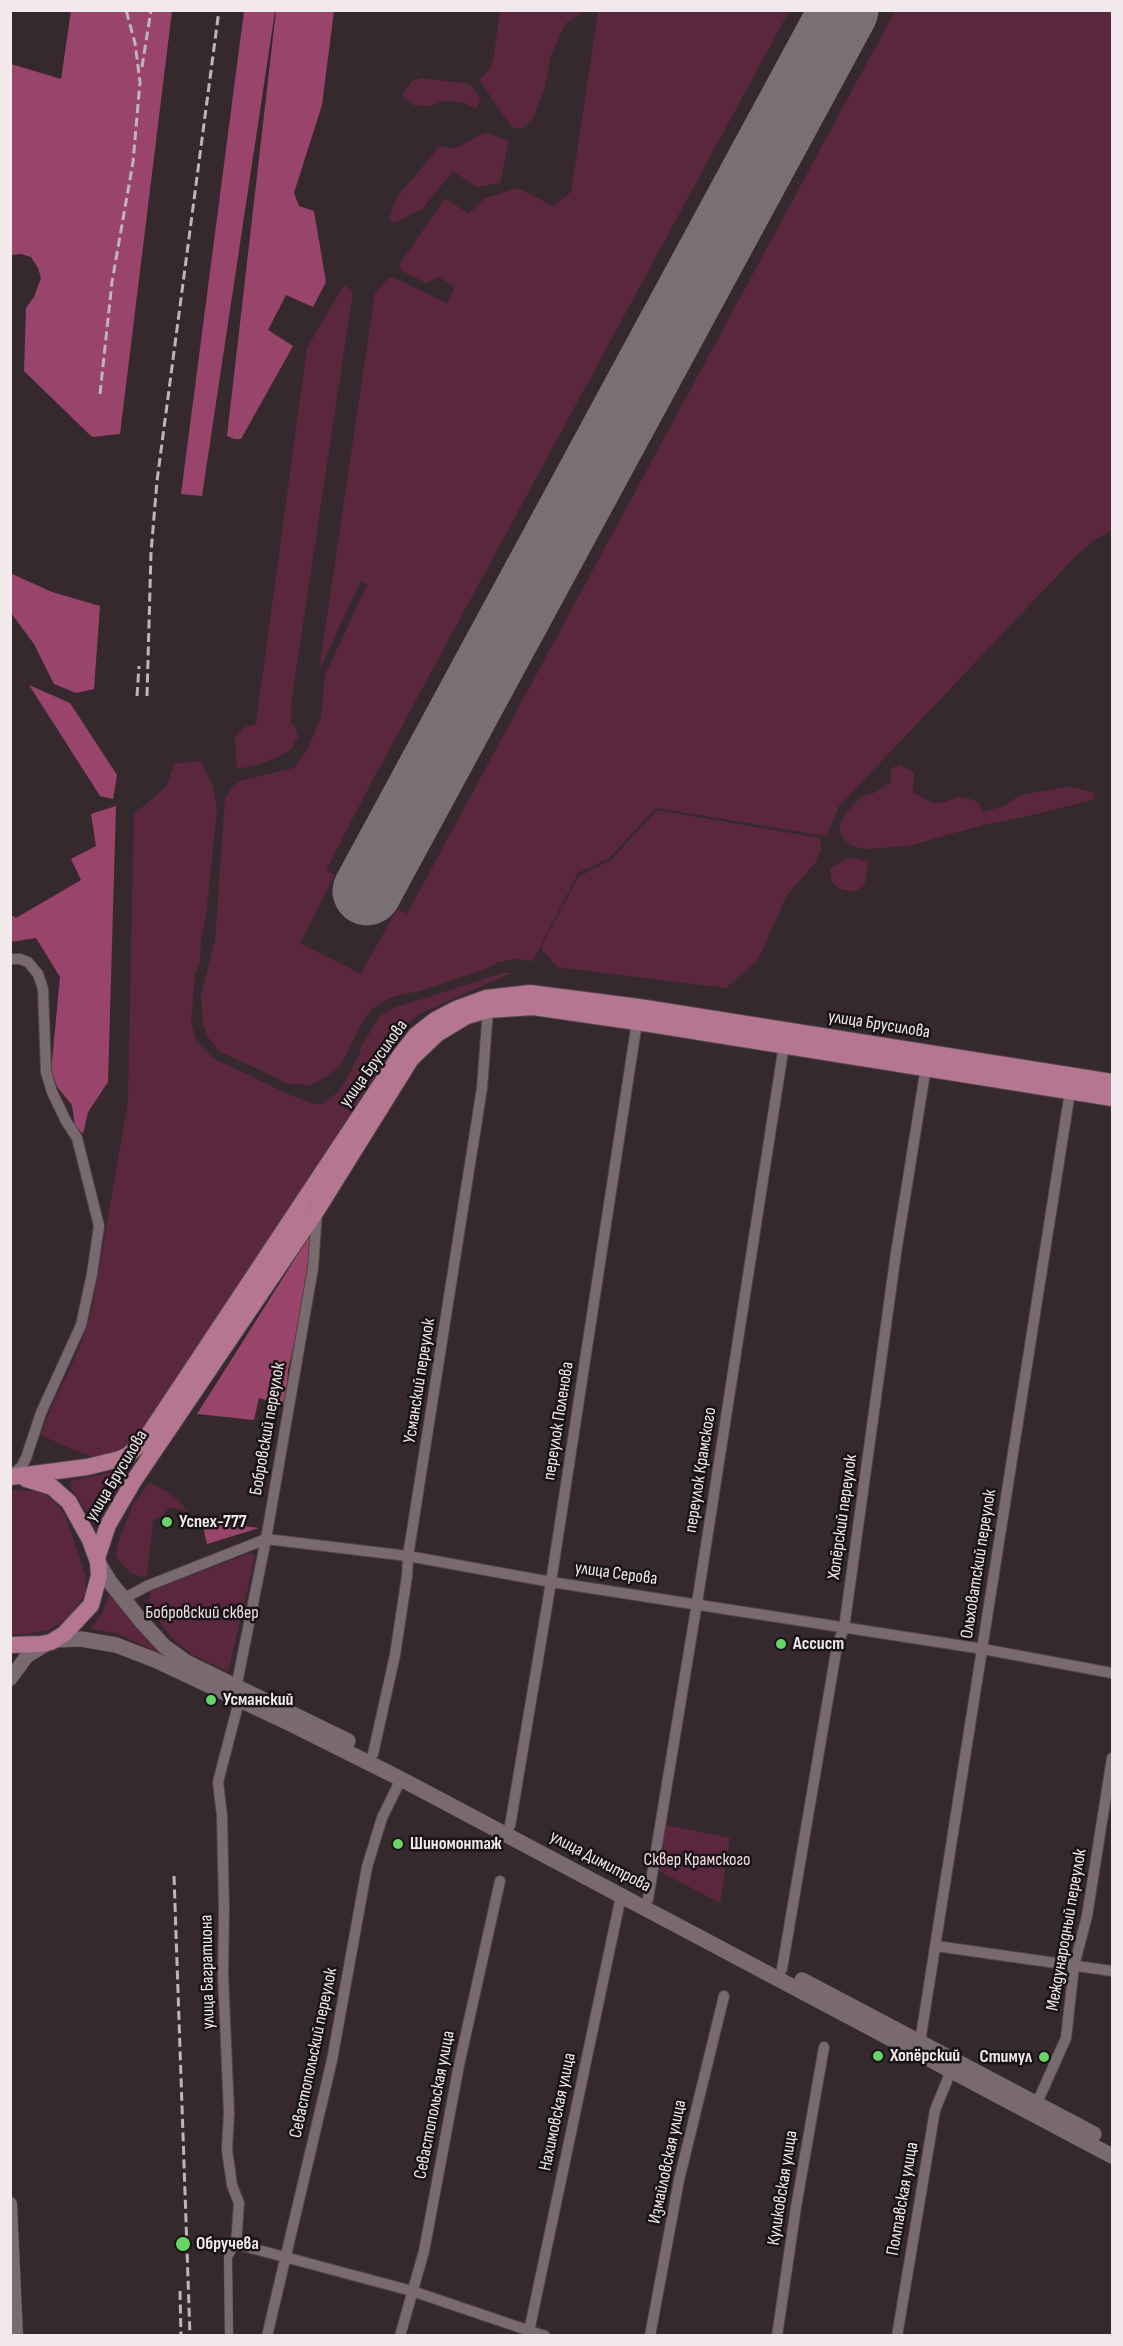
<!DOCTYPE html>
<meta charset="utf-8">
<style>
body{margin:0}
#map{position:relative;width:1123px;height:2346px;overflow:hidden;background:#36292e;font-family:"Sofia Sans Condensed",sans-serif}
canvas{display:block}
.frame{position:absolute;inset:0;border:12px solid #f1e9ec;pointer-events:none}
</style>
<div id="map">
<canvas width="1123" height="2346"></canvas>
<div class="frame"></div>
</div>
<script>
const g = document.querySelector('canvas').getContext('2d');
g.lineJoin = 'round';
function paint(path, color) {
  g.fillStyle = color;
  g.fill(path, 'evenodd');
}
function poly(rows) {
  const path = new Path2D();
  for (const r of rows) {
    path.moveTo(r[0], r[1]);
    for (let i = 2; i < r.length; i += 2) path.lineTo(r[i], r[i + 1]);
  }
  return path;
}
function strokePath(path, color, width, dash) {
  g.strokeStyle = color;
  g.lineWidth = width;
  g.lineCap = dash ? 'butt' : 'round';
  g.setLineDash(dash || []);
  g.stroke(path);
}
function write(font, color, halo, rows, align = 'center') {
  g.font = font + ' "Sofia Sans Condensed",sans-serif';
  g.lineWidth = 5;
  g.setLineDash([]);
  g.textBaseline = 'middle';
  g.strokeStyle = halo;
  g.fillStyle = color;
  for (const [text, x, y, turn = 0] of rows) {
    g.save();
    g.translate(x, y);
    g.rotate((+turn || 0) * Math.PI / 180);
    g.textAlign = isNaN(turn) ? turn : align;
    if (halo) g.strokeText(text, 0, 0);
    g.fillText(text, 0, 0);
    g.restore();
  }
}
paint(poly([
 [500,11,581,11,581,13,565,24,551,56,545,86,534,117,522,129,512,127,479,80,490,69,494,55],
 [596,11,789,11,370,785,326,870,335,875,300,943,361,974,397,909,407,914,895,11,1112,11,1112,530,1096,539,1078,554,839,806,827,836,656,808,609,858,578,873,533,961,516,959,498,962,488,968,420,991,394,996,372,1009,364,1019,341,1064,330,1074,318,1082,309,1085,289,1084,219,1051,207,1036,203,1023,201,995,215,940,225,799,233,786,240,781,294,768,307,750,321,718,325,675,367,585,361,580,319,671,375,293,389,278,392,277,447,303,455,288,439,277,426,283,402,271,399,265,443,201,448,200,469,214,485,198,518,188,553,206,571,192,598,12],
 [422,78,470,84,480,99,477,109,464,103,445,100,431,106,413,105,402,95,412,81],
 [485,132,509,141,500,183,477,187,453,171,422,209,394,223,389,219,397,197,440,146,454,149],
 [344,285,353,291,291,704,291,723,296,728,298,737,290,750,280,756,257,765,237,769,235,737,245,727,256,724,307,348],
 [200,761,212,782,217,808,206,916,201,939,200,961,195,974,191,1022,196,1041,213,1058,292,1096,314,1104,323,1104,338,1092,347,1079,359,1055,362,1045,380,1016,394,1008,503,973,511,973,421,1013,412,1020,140,1433,116,1452,98,1458,76,1451,41,1435,47,1417,79,1349,92,1309,128,1102,134,814,167,786,174,764],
 [899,764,914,773,913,792,926,800,938,804,959,797,971,799,979,803,983,812,1004,806,1020,795,1060,788,1070,787,1095,793,1093,800,1033,815,983,825,908,846,869,849,858,848,846,842,840,832,840,824,846,813,861,797,874,793,891,782,891,769],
 [657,810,820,838,821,849,815,863,787,895,758,960,726,988,557,967,541,948,578,877,611,860],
 [855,858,868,862,865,885,854,892,838,888,832,882,830,869,845,860],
 [124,1469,128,1471,125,1478,94,1524,69,1484,72,1481],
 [149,1483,163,1489,178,1500,188,1512,169,1507,164,1515,153,1520,147,1576,139,1576,129,1572,116,1556,118,1543,132,1506],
 [10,1490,40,1491,55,1502,66,1517,86,1578,85,1594,67,1619,49,1630,29,1634,11,1634],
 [250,1553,255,1557,228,1672,191,1654,171,1637,149,1607,150,1591],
 [110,1593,164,1653,163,1655,116,1633,91,1629,102,1613],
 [664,1825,730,1838,720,1903,657,1870]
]), '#5b273f');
paint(poly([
 [71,11,172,11,120,434,92,437,24,371,26,308,34,297,41,278,38,268,31,257,21,254,10,255,11,64,61,79],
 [244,11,275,11,202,496,181,494],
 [276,11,334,11,322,105,294,193,299,206,314,211,326,282,313,307,286,295,268,330,293,346,241,439,234,439,227,436],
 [10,573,52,592,100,606,94,689,76,693,54,684,34,644,11,613],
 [29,685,70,703,117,775,113,799,100,796],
 [116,806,108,1082,88,1112,83,1134,75,1126,72,1105,58,1088,51,1072,60,977,36,938,11,942,11,915,16,918,81,880,71,859,96,846,91,814],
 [312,1232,319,1235,288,1370,286,1406,259,1398,254,1420,197,1414],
 [206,1521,259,1528,207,1544,204,1531]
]), '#99446b');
strokePath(poly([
 [367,891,844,10]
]), '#7a6f74', 69);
const pedestrian = poly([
 [229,2336,228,2257,236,2244]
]);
const minor = poly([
 [10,959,20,959,28,962,38,974,43,989,46,1072,52,1092,66,1121,77,1138,99,1226,92,1274,81,1325,41,1413,26,1458,22,1466,12,1475],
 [123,1599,147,1586,266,1539,408,1556,551,1582,983,1649,1112,1673],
 [236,1688,266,1539,313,1268,317,1212],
 [239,1701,218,1782,222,1816,224,1909,223,1974,229,2113,227,2150,232,2185,239,2203,236,2244,412,2291,545,2336],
 [373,1754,395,1655,407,1576,408,1556,482,1088,488,1010],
 [510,1826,551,1582,637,1022],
 [648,1899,697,1603,784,1045],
 [936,1946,1112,1971],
 [782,1969,837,1646,844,1628,896,1253,926,1067],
 [920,2042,1070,1092],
 [1037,2103,1066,2038,1074,1966,1087,1916,1112,1758],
 [267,2336,332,2060,367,1867,382,1818,401,1779],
 [400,2336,424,2251,459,2065,500,1881],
 [528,2336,621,1896],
 [650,2336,679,2180,724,1996],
 [777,2336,796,2207,824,2047],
 [897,2336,935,2110,951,2071]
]);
const tertiary = poly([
 [10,1679,27,1656,47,1644],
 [10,2204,16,2336]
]);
const secondary = poly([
 [98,1562,110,1582,142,1622,164,1646,186,1662,348,1741],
 [56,1640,81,1639,116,1645,155,1660,293,1725,401,1779,1112,2156],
 [802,1980,1094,2134]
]);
const primary = poly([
 [10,1477,87,1467,120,1459,128,1455,145,1440,399,1057,416,1035,435,1020,456,1009,486,998,530,993,639,1007,1112,1082],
 [97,1558,108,1525,133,1482,317,1210,411,1059,437,1034,467,1016,488,1010,533,1007,637,1022,1112,1098],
 [10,1645,41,1644,51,1642,64,1634,91,1605,99,1576,98,1562,90,1540,69,1502,52,1487,26,1479]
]);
strokePath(pedestrian, '#504649', 9);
strokePath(minor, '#504649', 12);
strokePath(tertiary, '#504649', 15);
strokePath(secondary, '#504649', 16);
strokePath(primary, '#504649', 18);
strokePath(pedestrian, '#796a70', 8);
strokePath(minor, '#796a70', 10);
strokePath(tertiary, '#796a70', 14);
strokePath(secondary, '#796a70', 15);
strokePath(primary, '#b47690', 16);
strokePath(poly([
 [142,67,151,10],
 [100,394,112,282,133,162,140,82,135,43,126,10],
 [137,696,139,666],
 [147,696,151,553,157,481,219,10],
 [174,1876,190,2336],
 [180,2291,181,2336]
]), '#bfb5b9', 3, [9, 4.5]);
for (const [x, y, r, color] of [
 [167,1522,6,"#67d465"],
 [781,1644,6,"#67d465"],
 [211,1700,6,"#67d465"],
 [398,1844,6,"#67d465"],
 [878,2056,6,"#67d465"],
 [1044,2057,6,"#67d465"],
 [183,2244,8,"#67d465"]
]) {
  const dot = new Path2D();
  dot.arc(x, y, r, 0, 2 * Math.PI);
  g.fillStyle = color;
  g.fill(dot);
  strokePath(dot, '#191416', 2);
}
write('18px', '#f1e9ec', '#191416', [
 ["улица Брусилова",879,1025,9],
 ["улица Брусилова",374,1064,-54],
 ["Усманский переулок",420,1381,-81],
 ["переулок Поленова",559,1421,-81],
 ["Бобровский переулок",268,1429,-80],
 ["переулок Крамского",701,1470,-81],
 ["улица Брусилова",117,1476,-59],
 ["Хопёрский переулок",843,1517,-82],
 ["Ольховатский переулок",979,1564,-81],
 ["улица Серова",616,1574,8],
 ["улица Димитрова",600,1862,28],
 ["Международный переулок",1067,1930,-80],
 ["улица Багратиона",208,1972,-91],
 ["Севастопольский переулок",314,2053,-78],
 ["Севастопольская улица",435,2105,-79],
 ["Нахимовская улица",558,2112,-78],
 ["Измайловская улица",668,2162,-78],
 ["Куликовская улица",783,2188,-81],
 ["Полтавская улица",903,2199,-80]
]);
write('bold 18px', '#f1e9ec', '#191416', [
 ["Успех-777",179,1522],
 ["Ассист",793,1644],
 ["Усманский",223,1700],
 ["Шиномонтаж",410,1844],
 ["Хопёрский",890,2056],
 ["Стимул",1032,2057,"right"],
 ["Обручева",196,2244]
], 'left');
write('18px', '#f6dce6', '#191416', [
 ["Бобровский сквер",202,1613],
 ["Сквер Крамского",697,1860]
]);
</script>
